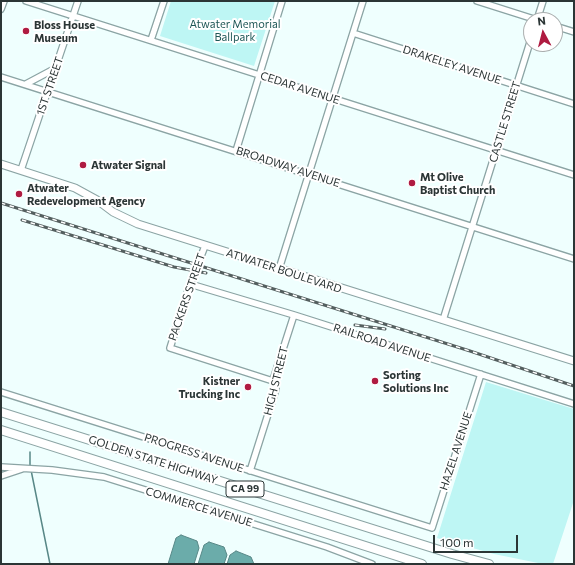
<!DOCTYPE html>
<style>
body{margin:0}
#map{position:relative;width:575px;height:565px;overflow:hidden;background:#effffe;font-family:Commissioner,sans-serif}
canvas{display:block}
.frame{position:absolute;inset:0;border:2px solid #2b3535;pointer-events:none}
.north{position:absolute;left:523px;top:12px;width:40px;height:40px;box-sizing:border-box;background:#fff;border:1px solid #aaaeae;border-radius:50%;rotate:353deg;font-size:11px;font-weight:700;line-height:16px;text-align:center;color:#2b3535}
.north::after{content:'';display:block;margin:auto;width:14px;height:18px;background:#af1b41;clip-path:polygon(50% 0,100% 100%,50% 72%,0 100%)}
.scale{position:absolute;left:433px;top:535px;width:85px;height:18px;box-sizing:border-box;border:2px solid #2b3535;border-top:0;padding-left:5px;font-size:12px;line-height:14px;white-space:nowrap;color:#2b3535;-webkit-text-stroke:3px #fff;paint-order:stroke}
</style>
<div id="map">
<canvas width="575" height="565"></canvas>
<div class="frame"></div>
<div class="north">N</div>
<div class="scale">100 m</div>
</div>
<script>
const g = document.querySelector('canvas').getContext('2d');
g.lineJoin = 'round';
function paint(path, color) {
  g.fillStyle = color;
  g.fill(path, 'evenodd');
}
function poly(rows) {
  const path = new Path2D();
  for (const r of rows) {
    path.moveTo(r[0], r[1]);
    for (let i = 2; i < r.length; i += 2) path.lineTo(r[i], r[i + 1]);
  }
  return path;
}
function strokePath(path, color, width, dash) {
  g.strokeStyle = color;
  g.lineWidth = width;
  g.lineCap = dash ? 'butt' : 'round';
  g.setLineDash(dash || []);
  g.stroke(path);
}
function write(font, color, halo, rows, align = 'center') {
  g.font = font + ' Commissioner,sans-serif';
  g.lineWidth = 4;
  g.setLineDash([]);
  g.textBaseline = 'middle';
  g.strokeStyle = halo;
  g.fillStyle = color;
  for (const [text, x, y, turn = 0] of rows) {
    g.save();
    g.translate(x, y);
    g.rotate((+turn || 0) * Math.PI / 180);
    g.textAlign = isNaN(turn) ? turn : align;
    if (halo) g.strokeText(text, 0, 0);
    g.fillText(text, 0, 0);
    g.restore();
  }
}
paint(poly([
 [171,1,275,1,254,66,160,36],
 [486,382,574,409,574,500,553,564,543,564,494,554,437,538]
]), '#bef6f4');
const water = poly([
 [181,535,197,541,199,548,194,564,168,564,176,538,181,535],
 [209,542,224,547,227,555,224,564,198,564,204,545,209,542],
 [236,551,251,557,254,564,227,564,230,555,236,551]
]);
paint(water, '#6bacaa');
strokePath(water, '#588887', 1);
strokePath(poly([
 [30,452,30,466],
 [31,470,50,564]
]), '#588887', 1.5);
const minor = poly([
 [26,1,574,175],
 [477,1,537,20],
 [1,9,4,1],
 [537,20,543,1],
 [555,26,574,32],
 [353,33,574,104],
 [151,40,164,1],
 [1,77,574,259],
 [26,84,56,68],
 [236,151,282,1],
 [21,170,78,1],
 [205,246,190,284,170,348,276,382],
 [279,269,363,1],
 [190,284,294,315,574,404],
 [443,320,531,39],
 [1,392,432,528,481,374],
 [1,467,52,470,104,477,327,547,372,564],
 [250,471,276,389,274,377,294,315],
 [1,476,22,469]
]);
const major = poly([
 [1,164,75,188,97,200,113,212,138,224,574,361]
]);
const highway = poly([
 [1,412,452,554,489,564],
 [1,430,422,564]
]);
strokePath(minor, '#8ba4a4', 8);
strokePath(major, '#8ba4a4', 9);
strokePath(highway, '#8ba4a4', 10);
strokePath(minor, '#fff', 5.5);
strokePath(major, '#fff', 7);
strokePath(highway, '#fff', 8);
const rail = poly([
 [1,203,470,351,574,386],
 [22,220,174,267,206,273],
 [355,325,385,329]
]);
strokePath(rail, '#545f5f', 3);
strokePath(rail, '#fff', 1.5, [4.5]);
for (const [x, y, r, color] of [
 [26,31,4,"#af1b41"],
 [83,165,4,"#af1b41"],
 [412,183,4,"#af1b41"],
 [19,194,4,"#af1b41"],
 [375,381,4,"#af1b41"],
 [248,387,4,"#af1b41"]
]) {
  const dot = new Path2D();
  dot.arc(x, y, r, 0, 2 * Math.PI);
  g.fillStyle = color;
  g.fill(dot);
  strokePath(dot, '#fff', 1.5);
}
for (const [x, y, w] of [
 [245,489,38]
]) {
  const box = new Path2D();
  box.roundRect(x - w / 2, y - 8, w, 16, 3);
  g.fillStyle = '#fff';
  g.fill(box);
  strokePath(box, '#2b3535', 1);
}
write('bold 10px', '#2b3535', null, [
 ["CA 99",245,489]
]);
write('11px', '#1d5655', '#fff', [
 ["Atwater Memorial",235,24],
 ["Ballpark",235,37]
]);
write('bold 11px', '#2b3535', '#fff', [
 ["Bloss House",34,25],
 ["Museum",34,38],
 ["Atwater Signal",91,165],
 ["Mt Olive",420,177],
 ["Baptist Church",420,190],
 ["Atwater",27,188],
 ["Redevelopment Agency",27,201],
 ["Sorting",383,375],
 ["Solutions Inc",383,388],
 ["Kistner",240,381,"right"],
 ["Trucking Inc",240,394,"right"]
], 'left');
write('11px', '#2b3535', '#fff', [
 ["DRAKELEY AVENUE",452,65,18],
 ["1ST STREET",50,86,-71],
 ["CEDAR AVENUE",300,88,18],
 ["CASTLE STREET",505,122,-73],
 ["BROADWAY AVENUE",288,167,18],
 ["ATWATER BOULEVARD",284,271,18],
 ["PACKERS STREET",187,297,-71],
 ["RAILROAD AVENUE",382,343,18],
 ["HIGH STREET",276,381,-76],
 ["HAZEL AVENUE",456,451,-72],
 ["PROGRESS AVENUE",194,453,18],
 ["GOLDEN STATE HIGHWAY",153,460,18],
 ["COMMERCE AVENUE",199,507,17]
]);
</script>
